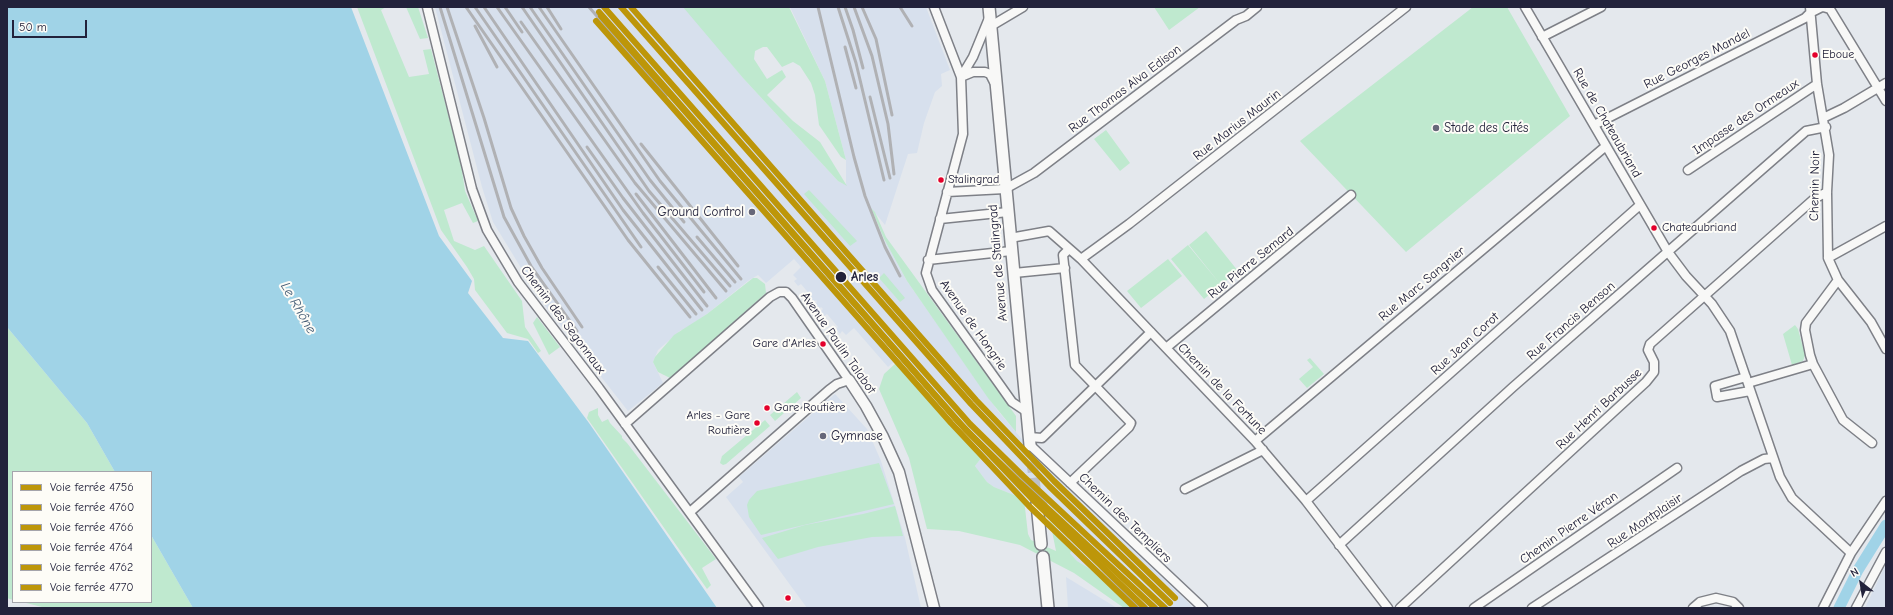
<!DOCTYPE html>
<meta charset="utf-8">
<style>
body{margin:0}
#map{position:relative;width:1893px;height:615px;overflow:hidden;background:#e4e8ed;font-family:"Comic Neue",sans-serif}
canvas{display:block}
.frame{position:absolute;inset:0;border:8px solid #22223b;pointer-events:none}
.legend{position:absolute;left:12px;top:471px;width:140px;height:132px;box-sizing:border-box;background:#fdfcf7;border:1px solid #a5a5ac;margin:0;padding:5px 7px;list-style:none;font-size:12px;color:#22223b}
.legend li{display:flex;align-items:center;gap:8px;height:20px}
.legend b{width:20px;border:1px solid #a5a5ac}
.north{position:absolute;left:1841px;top:563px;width:40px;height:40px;-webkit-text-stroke:3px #fdfcf7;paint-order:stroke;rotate:329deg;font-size:11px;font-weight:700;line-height:16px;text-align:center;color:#22223b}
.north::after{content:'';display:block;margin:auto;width:14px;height:18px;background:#22223b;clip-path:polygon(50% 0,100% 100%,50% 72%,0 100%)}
.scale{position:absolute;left:12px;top:20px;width:75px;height:18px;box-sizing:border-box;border:2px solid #22223b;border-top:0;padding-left:5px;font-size:12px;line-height:14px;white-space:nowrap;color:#22223b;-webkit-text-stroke:3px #fdfcf7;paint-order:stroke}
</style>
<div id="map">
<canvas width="1893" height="615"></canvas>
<div class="frame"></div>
<ul class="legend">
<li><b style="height:5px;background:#bd9609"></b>Voie ferrée 4756</li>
<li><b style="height:5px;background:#bd9609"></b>Voie ferrée 4760</li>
<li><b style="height:5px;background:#bd9609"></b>Voie ferrée 4766</li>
<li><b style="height:5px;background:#bd9609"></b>Voie ferrée 4764</li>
<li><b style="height:5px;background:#bd9609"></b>Voie ferrée 4762</li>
<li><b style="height:5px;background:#bd9609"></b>Voie ferrée 4770</li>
</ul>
<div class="north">N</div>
<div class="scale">50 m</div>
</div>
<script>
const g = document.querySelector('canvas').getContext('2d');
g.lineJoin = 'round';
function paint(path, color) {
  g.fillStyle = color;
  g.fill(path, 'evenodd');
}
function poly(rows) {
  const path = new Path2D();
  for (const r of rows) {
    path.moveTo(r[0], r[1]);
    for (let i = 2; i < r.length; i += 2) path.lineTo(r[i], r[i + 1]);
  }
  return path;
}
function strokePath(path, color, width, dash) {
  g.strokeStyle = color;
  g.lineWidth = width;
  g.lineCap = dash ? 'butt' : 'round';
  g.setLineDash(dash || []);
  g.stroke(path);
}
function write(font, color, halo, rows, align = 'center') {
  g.font = font + ' "Comic Neue",sans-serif';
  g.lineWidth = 4;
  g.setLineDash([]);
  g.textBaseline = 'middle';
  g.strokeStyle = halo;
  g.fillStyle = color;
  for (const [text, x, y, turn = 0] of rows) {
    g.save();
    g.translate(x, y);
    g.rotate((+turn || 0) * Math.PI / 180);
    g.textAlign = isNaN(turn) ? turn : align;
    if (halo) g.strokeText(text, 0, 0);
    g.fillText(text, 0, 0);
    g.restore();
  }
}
paint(poly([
 [435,7,688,7,743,78,838,181,846,185,846,160,825,81,790,7,926,7,950,70,941,74,942,86,935,92,924,123,917,153,908,154,885,225,872,209,884,239,907,281,998,411,1037,457,1079,500,1194,608,1133,608,1105,578,1077,561,1070,553,1075,548,1050,521,1048,514,1026,492,1024,499,994,487,987,482,975,466,982,457,897,359,888,367,854,328,846,335,842,331,840,334,836,329,838,327,827,314,824,316,820,312,823,309,821,307,818,310,814,305,817,302,816,300,813,303,809,298,811,296,801,284,798,286,794,281,797,279,793,275,801,267,794,259,766,283,758,275,748,281,707,314,684,330,681,330,658,350,653,362,663,383,628,411,540,299,493,222,482,187],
 [835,394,867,429,881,461,905,538,921,608,807,608,726,497,743,482,739,477],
 [1886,564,1886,608,1865,608,1885,566],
 [1066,577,1117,608,1068,608]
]), '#d7e0ed');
paint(poly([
 [357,7,386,7,381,10,409,77,429,74,423,50,431,49,461,164,465,191,478,221,473,223,462,203,444,210,454,241,475,250,484,246,522,301,525,327,541,351,538,353,528,339,507,333,475,290,474,279,467,267,441,230],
 [406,7,418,7,428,38,420,39],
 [683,7,789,7,825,81,846,160,841,157,819,125,815,95,811,83,800,66,793,62,782,67,767,47,763,47,755,51,754,59,767,79,782,70,786,77,767,95,793,121,820,142,847,186,838,181,743,78],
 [1154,7,1200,7,1169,30],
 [1473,7,1507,7,1570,116,1406,252,1300,141],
 [1106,130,1130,163,1120,171,1094,139],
 [809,190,857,241,850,246,804,194],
 [871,208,875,212,886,237,1016,416,1016,432,988,398,907,281,884,239],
 [1206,231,1238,271,1221,285,1189,245],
 [1188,245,1221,285,1204,299,1171,259],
 [1168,259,1182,276,1141,308,1127,291],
 [884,273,905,298,900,302,879,278],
 [753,278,757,278,765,284,766,293,674,376,670,378,658,372,653,362,655,357,674,335,707,314],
 [537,317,560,347,549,355,533,323],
 [1795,325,1798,329,1805,355,1803,361,1792,365,1783,334],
 [7,327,87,423,115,472,13,472,13,600,7,598],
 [1310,358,1324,374,1307,388,1299,379,1313,367,1307,360],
 [896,363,982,457,975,466,987,482,994,487,1024,499,1028,534,1031,540,1056,551,1050,521,1051,522,1075,548,1070,553,1077,561,1105,578,1133,608,1124,608,1074,573,1020,545,959,531,927,529,909,458,879,389,884,374],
 [797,392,801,398,775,421,770,415],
 [598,408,598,415,602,422,608,419,610,423,622,436,622,438,627,443,716,559,702,568,711,585,707,589,587,418,589,412],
 [765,420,770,426,726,464,723,465,720,463,722,456],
 [879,463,894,504,761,535,749,517,747,505,749,500,757,491],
 [895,506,903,536,872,537,818,547,778,559,762,538,805,525,863,514],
 [151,535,193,608,46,608,22,602,151,602]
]), '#bfe9cf');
paint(poly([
 [7,7,351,7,439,236,472,281,468,293,503,338,528,341,589,423,717,608,193,608,151,535,151,472,115,472,87,423,7,327]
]), '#a0d3e7');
strokePath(poly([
 [1839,608,1858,570,1886,525]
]), '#a0d3e7', 11);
strokePath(poly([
 [1030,445,1037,504]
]), '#bdc0c9', 11, [11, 5.5]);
const minor = poly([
 [427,7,472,189,487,230,518,282,599,388,759,608],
 [934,7,961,77,963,134,926,273,932,290,1000,385,1012,402,1027,412],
 [1525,7,1668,252,1686,276,1712,304,1730,331,1780,477,1792,498,1851,553],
 [1810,7,1817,84,1829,155,1827,192,1828,258,1838,280,1871,322,1886,349],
 [1823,7,1830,9,1886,101],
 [991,26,1023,7],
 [1542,37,1601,7],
 [961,77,973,57,989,18],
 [961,77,973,72,985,72,990,74,994,82],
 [1823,118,1844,108,1886,83],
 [1594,125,1805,18,1810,13,1822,7],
 [1688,170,1817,84],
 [947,192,1005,189,1034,173,1236,20,1246,16,1257,7],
 [940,219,1008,212],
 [1010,238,1049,231,1081,259,1255,441,1306,501,1388,608],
 [1069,249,1063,255,1075,365,1131,423,1129,427,1070,483],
 [1828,258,1886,226],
 [1081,259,1129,224,1406,7],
 [928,260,1011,251],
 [1014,273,1065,268],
 [1838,280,1806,323,1805,330,1810,355,1813,364,1843,420,1872,443],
 [1166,348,1351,195],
 [1746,377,1715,386,1717,397,1750,391],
 [1748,383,1813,364],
 [625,424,770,297,779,292,786,292,792,298,849,380,837,384,829,390,690,512],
 [1029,437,1042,438,1151,332],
 [1255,441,1606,146],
 [1030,445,1203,608],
 [1185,489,1263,450],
 [1306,501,1640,205],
 [1339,545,1513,387,1806,131,1826,127],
 [1400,608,1646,382,1654,372,1654,362,1648,350,1650,344,1814,199,1827,192],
 [1474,608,1677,468],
 [1532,608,1741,471,1764,459,1773,458],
 [1693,608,1700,602,1716,598,1733,602,1739,608],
 [1823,608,1851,553,1886,501],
 [1856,608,1886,552]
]);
const tertiary = poly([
 [849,380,866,406,883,437,899,472,934,608]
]);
const secondary = poly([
 [989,7,1030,445],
 [1037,504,1041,544],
 [1043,557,1048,608]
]);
strokePath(minor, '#7e8087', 11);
strokePath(tertiary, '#7e8087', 13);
strokePath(secondary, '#7e8087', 14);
strokePath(minor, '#f8f8f7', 8);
strokePath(tertiary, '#f8f8f7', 10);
strokePath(secondary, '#f8f8f7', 11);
strokePath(poly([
 [440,7,504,217,531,266,577,331],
 [447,7,484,118,511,208,524,236,542,268,582,327],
 [466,7,628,240,690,317],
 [475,7,641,247],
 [484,7,623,210,702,310],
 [497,7,643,213,704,292],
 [505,7,522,32],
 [522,7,649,191,730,286],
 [530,7,650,180,684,222],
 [539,7,660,181,741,279],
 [547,7,561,29],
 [589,7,666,96],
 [818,7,854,157,865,196,885,247,900,276],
 [838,7,856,63,884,180],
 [845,7,853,30,863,68],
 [854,7,872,56,888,124,894,174],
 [862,7,876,39,892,115],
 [900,7,912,26],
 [521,22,635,183,726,291],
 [475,26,497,67],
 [845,47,856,88],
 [870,97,890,178],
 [641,144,738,266],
 [587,147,623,198,707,306],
 [636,194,716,298],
 [697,237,735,282],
 [658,267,696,314],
 [990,445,1046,504],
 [1053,512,1103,570,1140,608]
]), '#b0b1b4', 3);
strokePath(poly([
 [604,7,970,424,1023,476,1165,608]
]), '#bd9609', 6);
strokePath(poly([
 [599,12,965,429,1018,481,1155,608]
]), '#bd9609', 6);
strokePath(poly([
 [621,7,971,404,1049,486,1170,603]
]), '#bd9609', 6);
strokePath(poly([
 [601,16,956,419,1034,501,1145,608]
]), '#bd9609', 6);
strokePath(poly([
 [631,7,976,400,1054,481,1175,598]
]), '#bd9609', 6);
strokePath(poly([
 [596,21,951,423,1029,506,1135,608]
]), '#bd9609', 6);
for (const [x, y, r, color] of [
 [1815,55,3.5,"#e4002b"],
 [1436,128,4,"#666779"],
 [941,180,3.5,"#e4002b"],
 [752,212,4,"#666779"],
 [1654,228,3.5,"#e4002b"],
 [841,277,6,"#22223b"],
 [823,344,3.5,"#e4002b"],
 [767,408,3.5,"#e4002b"],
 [757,423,3.5,"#e4002b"],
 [823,436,4,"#666779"],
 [788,598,3.5,"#e4002b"]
]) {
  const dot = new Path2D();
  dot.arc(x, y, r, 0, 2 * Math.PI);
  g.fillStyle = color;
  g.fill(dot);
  strokePath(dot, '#fdfcf7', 1.5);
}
write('12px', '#22223b', '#fdfcf7', [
 ["Eboue",1822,55],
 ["Stalingrad",948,180],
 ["Chateaubriand",1662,228],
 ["Gare d'Arles",816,344,"right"],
 ["Gare Routière",774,408],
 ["Arles - Gare",750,416,"right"],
 ["Routière",750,431,"right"]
], 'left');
write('13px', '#22223b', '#fdfcf7', [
 ["Rue Georges Mandel",1697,59,-27],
 ["Rue Thomas Alva Edison",1125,89,-37],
 ["Impasse des Ormeaux",1746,117,-34],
 ["Rue de Chateaubriand",1607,123,60],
 ["Rue Marius Maurin",1237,125,-38],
 ["Chemin Noir",1815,186,-89],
 ["Avenue de Stalingrad",998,263,-95],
 ["Rue Pierre Semard",1251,263,-39],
 ["Rue Marc Sangnier",1422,284,-40],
 ["Chemin des Segonnaux",563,320,53],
 ["Rue Francis Benson",1571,321,-41],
 ["Avenue de Hongrie",973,325,55],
 ["Avenue Paulin Talabot",838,343,55],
 ["Rue Jean Corot",1465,344,-42],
 ["Chemin de la Fortune",1222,389,46],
 ["Rue Henri Barbusse",1599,409,-43],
 ["Chemin des Templiers",1125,518,44],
 ["Rue Montplaisir",1645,521,-34],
 ["Chemin Pierre Véran",1569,528,-35]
]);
write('13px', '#22223b', '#fdfcf7', [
 ["Stade des Cités",1444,128],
 ["Ground Control",744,212,"right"],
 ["Gymnase",831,436]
], 'left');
write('bold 13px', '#22223b', '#fdfcf7', [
 ["Arles",851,277]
], 'left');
write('italic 14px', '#445d76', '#fdfcf7', [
 ["Le Rhône",298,308,60]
]);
</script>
